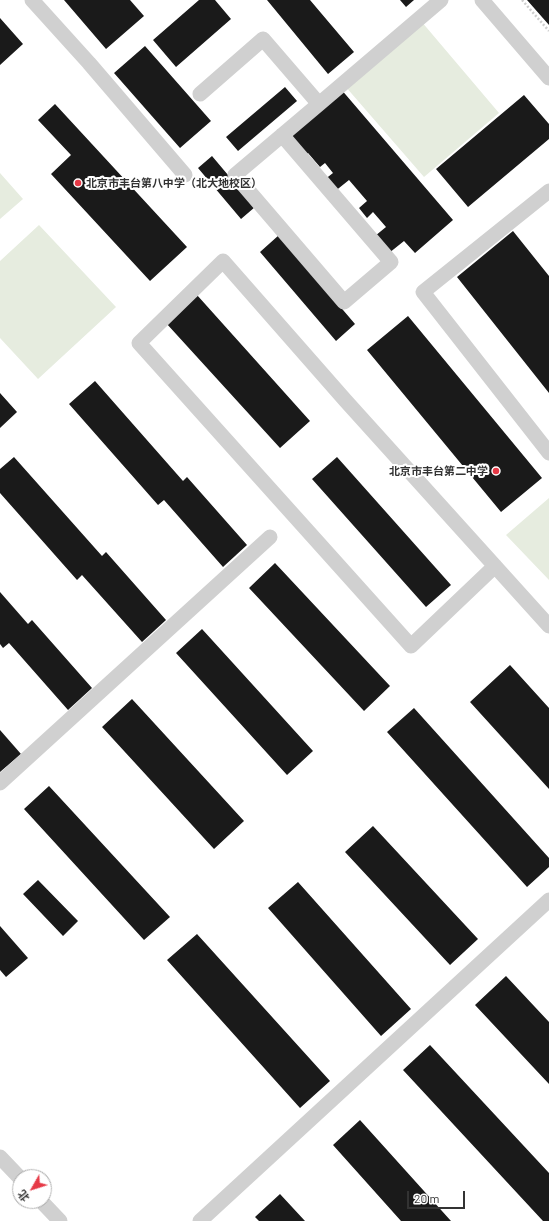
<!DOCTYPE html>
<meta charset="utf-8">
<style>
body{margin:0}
#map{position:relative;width:549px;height:1221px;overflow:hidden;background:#fff;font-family:Barlow,"Noto Sans SC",sans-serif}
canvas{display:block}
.north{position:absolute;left:12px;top:1169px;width:40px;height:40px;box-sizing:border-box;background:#fff;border:1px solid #adadad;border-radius:50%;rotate:231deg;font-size:11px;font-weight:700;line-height:16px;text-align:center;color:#333}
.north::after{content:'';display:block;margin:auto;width:14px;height:18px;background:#e63946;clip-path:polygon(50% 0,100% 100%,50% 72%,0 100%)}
.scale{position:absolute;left:407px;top:1191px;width:58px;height:18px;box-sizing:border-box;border:2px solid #333;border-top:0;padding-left:5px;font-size:12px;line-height:14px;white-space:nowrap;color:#333;-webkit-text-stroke:3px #fff;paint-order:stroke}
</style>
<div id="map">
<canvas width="549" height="1221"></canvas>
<div class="north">北</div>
<div class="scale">20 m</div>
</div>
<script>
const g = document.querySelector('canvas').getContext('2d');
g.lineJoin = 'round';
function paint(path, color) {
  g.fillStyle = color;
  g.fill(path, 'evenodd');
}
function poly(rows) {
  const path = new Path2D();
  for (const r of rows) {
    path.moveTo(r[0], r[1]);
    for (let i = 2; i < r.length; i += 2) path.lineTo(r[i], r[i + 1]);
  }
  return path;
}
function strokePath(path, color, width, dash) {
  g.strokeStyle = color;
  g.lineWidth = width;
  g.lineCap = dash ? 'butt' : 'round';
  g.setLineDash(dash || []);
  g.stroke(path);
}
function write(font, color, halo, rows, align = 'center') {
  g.font = font + ' Barlow,"Noto Sans SC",sans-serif';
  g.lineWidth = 4;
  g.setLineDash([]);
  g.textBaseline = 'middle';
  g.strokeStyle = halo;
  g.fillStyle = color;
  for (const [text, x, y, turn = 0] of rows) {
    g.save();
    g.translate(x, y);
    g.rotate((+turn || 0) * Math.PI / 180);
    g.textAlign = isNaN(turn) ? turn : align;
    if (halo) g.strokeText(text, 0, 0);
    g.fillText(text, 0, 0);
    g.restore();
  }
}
paint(poly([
 [421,21,499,113,424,177,345,86],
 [0,173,23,199,0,219],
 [39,225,116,307,38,379,0,338,0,261],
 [549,498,549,580,506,535]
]), '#e6ecdf');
paint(poly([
 [64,0,130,0,144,16,106,49],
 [199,0,215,0,231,19,176,67,153,40],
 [267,0,310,0,354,52,328,74],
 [400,0,414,0,406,7],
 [527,0,549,0,549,25],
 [0,18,23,44,0,65],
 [145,46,211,121,180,148,114,73],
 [285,87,297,101,238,151,226,137],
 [340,88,453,220,415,253,404,241,389,253,375,236,386,227,373,212,367,218,359,208,367,201,349,180,334,192,324,180,333,173,325,163,320,167,308,153,307,154,288,133],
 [524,95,549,124,549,139,468,207,436,169],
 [55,104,187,247,150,281,51,174,71,155,38,120],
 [212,156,255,207,241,219,198,168],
 [513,231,549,276,549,393,457,277],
 [279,235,355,324,336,341,260,252],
 [197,295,310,421,280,448,166,323],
 [408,316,542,478,501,512,367,350],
 [95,381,183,481,187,477,247,545,223,567,164,500,158,505,69,404],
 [0,393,17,412,0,428],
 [14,457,102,556,106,552,166,620,142,642,82,575,77,580,0,493,0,469],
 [337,457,451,585,426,607,312,479],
 [275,563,390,686,364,711,249,588],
 [0,592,28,624,32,620,92,688,68,710,9,643,3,648,0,644],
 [202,629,313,751,287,775,176,653],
 [510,665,549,708,549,789,470,702],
 [132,699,244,821,214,849,102,727],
 [414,708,549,858,549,867,527,887,387,732],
 [0,730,21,754,0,772],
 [49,786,170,917,144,940,24,809],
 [373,826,478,939,450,965,345,852],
 [38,880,78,921,63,936,23,894],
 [298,882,411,1009,381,1036,268,908],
 [0,926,28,958,6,977,0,970],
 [197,934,330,1081,300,1108,167,960],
 [506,976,549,1022,549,1084,475,1005],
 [430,1045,549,1173,549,1221,543,1221,403,1070],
 [360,1120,451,1221,401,1221,333,1145],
 [280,1194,305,1221,259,1221,255,1217]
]), '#1a1a1a');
strokePath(poly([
 [522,0,549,31]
]), '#cdcdcd', 2.5, [2, 2]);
strokePath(poly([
 [32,0,89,63,185,175],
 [482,0,549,78],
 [200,94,263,39,319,104],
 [282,135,391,262,344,302,235,175,319,104,441,0],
 [549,191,423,292,549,453],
 [495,566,411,646,139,343,223,261,345,400,549,626],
 [0,783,270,537],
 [0,1157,20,1178],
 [41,1201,60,1221],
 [200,1221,549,900]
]), '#d0d0d0', 15);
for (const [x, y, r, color] of [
 [78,183,4,"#e63946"],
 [496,471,4,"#e63946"]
]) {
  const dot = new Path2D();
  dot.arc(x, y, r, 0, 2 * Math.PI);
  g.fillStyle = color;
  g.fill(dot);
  strokePath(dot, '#fff', 1.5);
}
write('bold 11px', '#333', '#fff', [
 ["北京市丰台第八中学（北大地校区）",86,183],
 ["北京市丰台第二中学",488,471,"right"]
], 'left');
</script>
